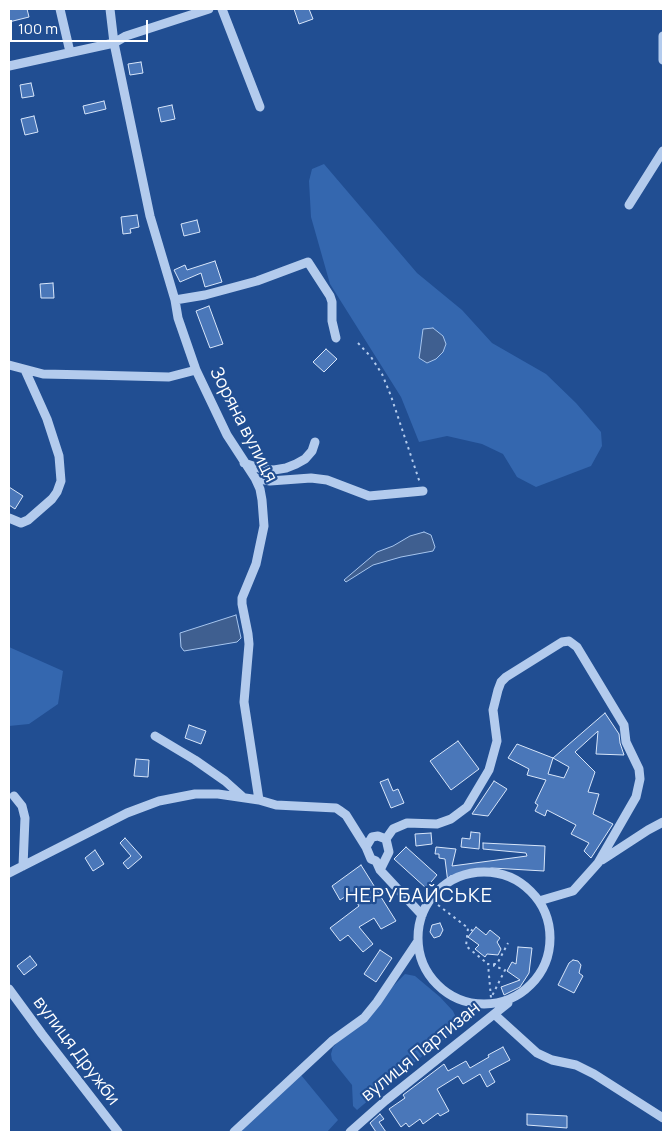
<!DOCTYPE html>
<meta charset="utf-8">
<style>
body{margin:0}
#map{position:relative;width:672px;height:1141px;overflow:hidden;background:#214e92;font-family:Manrope,sans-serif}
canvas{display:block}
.frame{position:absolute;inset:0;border:10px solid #fff;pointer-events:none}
.scale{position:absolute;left:10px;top:20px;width:138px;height:22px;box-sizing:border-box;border:2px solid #fff;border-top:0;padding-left:6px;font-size:15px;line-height:18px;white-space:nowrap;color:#fff;-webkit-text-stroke:4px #214e92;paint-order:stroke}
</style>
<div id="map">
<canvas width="672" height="1141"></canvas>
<div class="frame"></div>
<div class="scale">100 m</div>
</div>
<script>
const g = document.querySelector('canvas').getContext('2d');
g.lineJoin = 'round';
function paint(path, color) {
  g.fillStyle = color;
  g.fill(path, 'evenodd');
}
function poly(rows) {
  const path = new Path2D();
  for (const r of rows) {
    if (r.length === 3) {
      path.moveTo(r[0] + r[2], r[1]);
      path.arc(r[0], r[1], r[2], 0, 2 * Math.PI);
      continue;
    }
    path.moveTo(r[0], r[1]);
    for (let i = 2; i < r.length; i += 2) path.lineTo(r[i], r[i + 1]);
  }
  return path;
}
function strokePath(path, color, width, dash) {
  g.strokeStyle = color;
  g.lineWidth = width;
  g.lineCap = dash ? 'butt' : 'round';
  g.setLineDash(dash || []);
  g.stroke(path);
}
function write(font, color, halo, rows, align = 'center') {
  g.font = font + ' Manrope,sans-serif';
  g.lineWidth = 4.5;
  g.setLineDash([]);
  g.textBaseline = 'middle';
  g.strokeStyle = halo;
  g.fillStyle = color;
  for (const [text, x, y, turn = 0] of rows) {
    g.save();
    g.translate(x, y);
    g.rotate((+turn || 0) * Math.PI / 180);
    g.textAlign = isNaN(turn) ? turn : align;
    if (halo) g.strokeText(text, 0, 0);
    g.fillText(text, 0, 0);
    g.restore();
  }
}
paint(poly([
 [324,164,417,273,462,310,492,343,546,374,576,403,601,432,602,446,591,466,536,487,517,477,503,454,482,444,447,436,419,442,401,397,330,284,311,217,309,181,312,169],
 [9,647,63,671,58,704,29,724,9,726],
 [405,974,415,976,440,997,453,1011,457,1020,457,1024,451,1034,402,1072,357,1110,353,1106,352,1085,332,1060,331,1054,333,1047],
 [301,1075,338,1120,327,1132,239,1132]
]), '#3467af');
const water = poly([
 [433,328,443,336,446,344,443,352,436,359,427,363,419,358,420,352,423,329,433,328],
 [424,532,431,535,435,547,433,551,401,557,373,565,346,582,344,580,377,552,393,546,410,536,424,532],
 [236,615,241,638,237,642,184,651,181,647,180,633,236,615]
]);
paint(water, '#3f5f90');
strokePath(water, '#a6c5ee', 1);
const building = poly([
 [9,9,27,9,29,17,9,22,9,9],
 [294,9,309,9,313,19,299,24,294,9],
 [141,62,143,73,130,75,128,64,141,62],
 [31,83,34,96,22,98,20,85,31,83],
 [104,101,106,109,85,114,83,106,104,101],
 [172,105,175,119,161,122,158,108,172,105],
 [34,116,38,132,25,135,21,119,34,116],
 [137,215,139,227,130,229,131,233,123,234,121,217,137,215],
 [197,220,200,232,184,236,181,224,197,220],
 [215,261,222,282,205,287,201,273,180,282,174,270,185,265,187,270,215,261],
 [53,283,54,298,41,298,40,284,53,283],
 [209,306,223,344,210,348,196,311,209,306],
 [326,349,337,359,324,372,313,362,326,349],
 [9,487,23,496,15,509,9,505,9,487],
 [605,713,619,734,620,743,624,755,596,754,598,731,575,752,595,772,588,792,599,794,593,814,613,824,591,858,584,851,589,843,571,834,576,825,547,810,545,816,535,811,538,805,535,803,546,780,527,775,529,769,508,758,517,744,553,758,605,713],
 [553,758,569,767,564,778,548,774,553,758],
 [189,725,206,731,201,744,185,738,189,725],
 [458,741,479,769,451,790,430,761,458,741],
 [136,759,149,760,148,777,134,776,136,759],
 [388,779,393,791,398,789,404,803,391,808,380,782,388,779],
 [494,781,507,789,488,816,472,814,494,781],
 [471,832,480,833,479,849,461,847,462,838,470,839,471,832],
 [431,833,432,844,416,846,415,834,431,833],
 [125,838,142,857,128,869,123,863,131,856,120,843,125,838],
 [483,843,545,846,544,871,492,868,450,876,448,883,445,859,439,858,439,854,435,854,436,847,456,849,452,866,527,856,526,853,483,849,483,843],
 [406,847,437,875,426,888,394,859,406,847],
 [95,850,104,864,93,871,85,858,95,850],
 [361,865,396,921,381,929,374,918,359,927,373,944,363,952,348,935,340,941,330,928,359,906,351,893,340,900,332,886,361,865],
 [440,923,443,930,440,936,434,938,430,932,432,925,440,923],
 [476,927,486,935,490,930,500,938,497,942,501,949,498,955,487,954,485,957,475,949,479,945,468,937,476,927],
 [518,947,532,948,529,973,520,987,504,995,501,987,520,980,507,971,512,962,516,964,518,947],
 [380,950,392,958,376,982,364,974,380,950],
 [30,956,37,965,24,975,17,966,30,956],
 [573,960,578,961,581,965,579,973,583,976,574,993,558,985,569,963,573,960],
 [503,1047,510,1060,489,1071,495,1082,487,1087,480,1074,463,1084,458,1076,437,1089,449,1111,440,1116,438,1113,423,1124,420,1119,409,1127,406,1123,401,1127,389,1109,405,1098,403,1095,444,1064,448,1071,466,1061,470,1068,489,1057,488,1055,503,1047],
 [380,1114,384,1119,379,1122,386,1132,376,1132,370,1123,380,1114],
 [527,1114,567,1116,567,1128,527,1125,527,1114]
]);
paint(building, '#4a77b9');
strokePath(building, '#d8e6fa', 1);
strokePath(poly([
 [358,343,371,357,382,374,391,396,420,483],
 [438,905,468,928],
 [473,931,468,928,466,946,488,964],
 [494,964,494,966,505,970,491,998,488,964,497,964,508,943]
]), '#b3cbed', 2, [2.5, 4]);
strokePath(poly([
 [60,9,70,52],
 [110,9,114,43,150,216,175,300,178,318,196,370,227,435,255,478,260,489,262,500,264,526,256,564,242,598,242,604,248,634,249,644,244,702,259,800],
 [222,9,260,107],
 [663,36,663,60],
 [9,66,114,43,126,36,209,9],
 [629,205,663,151],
 [175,300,205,295,257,281,308,262,330,296,332,302,332,321,336,338],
 [9,365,43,374,90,375,169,377,196,370],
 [244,463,262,469,274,470,286,468,296,464,305,459,312,451,315,442],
 [255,478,270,481,311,478,327,480,369,496,423,491],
 [9,518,21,523,28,520,52,499,57,492,61,481,59,456,47,419,25,370],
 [155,736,195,760,225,781,244,798],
 [14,796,22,806,25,818,23,866],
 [386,839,393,829,407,823,437,824,451,819,467,807,489,770,497,741,493,710,498,690,501,682,506,677,562,642,569,641,577,647,624,725,626,742,639,769,640,779,636,797,598,863,573,891,539,901],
 [366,847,372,837,378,836,386,839],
 [602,860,648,830,663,822],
 [380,870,389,852,386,839],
 [484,938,66],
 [9,873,127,813,159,801,195,794,218,794,259,800,276,805,336,808,339,810,346,815,366,847,371,859,376,861,380,870,422,915],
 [9,989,42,1034,118,1132],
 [494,1014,537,1053,552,1060,576,1065,594,1074,663,1118],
 [234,1132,332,1041,364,1018,377,1002,418,941],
 [350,1132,385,1101,508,1003]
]), '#b3cbed', 9);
write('18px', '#fff', '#214e92', [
 ["Зоряна вулиця",243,425,63],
 ["вулиця Дружби",76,1051,53],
 ["вулиця Партизан",421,1052,-39]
]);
g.letterSpacing = '1px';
write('20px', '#fff', '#214e92', [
 ["НЕРУБАЙСЬКЕ",419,896]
]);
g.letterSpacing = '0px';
</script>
